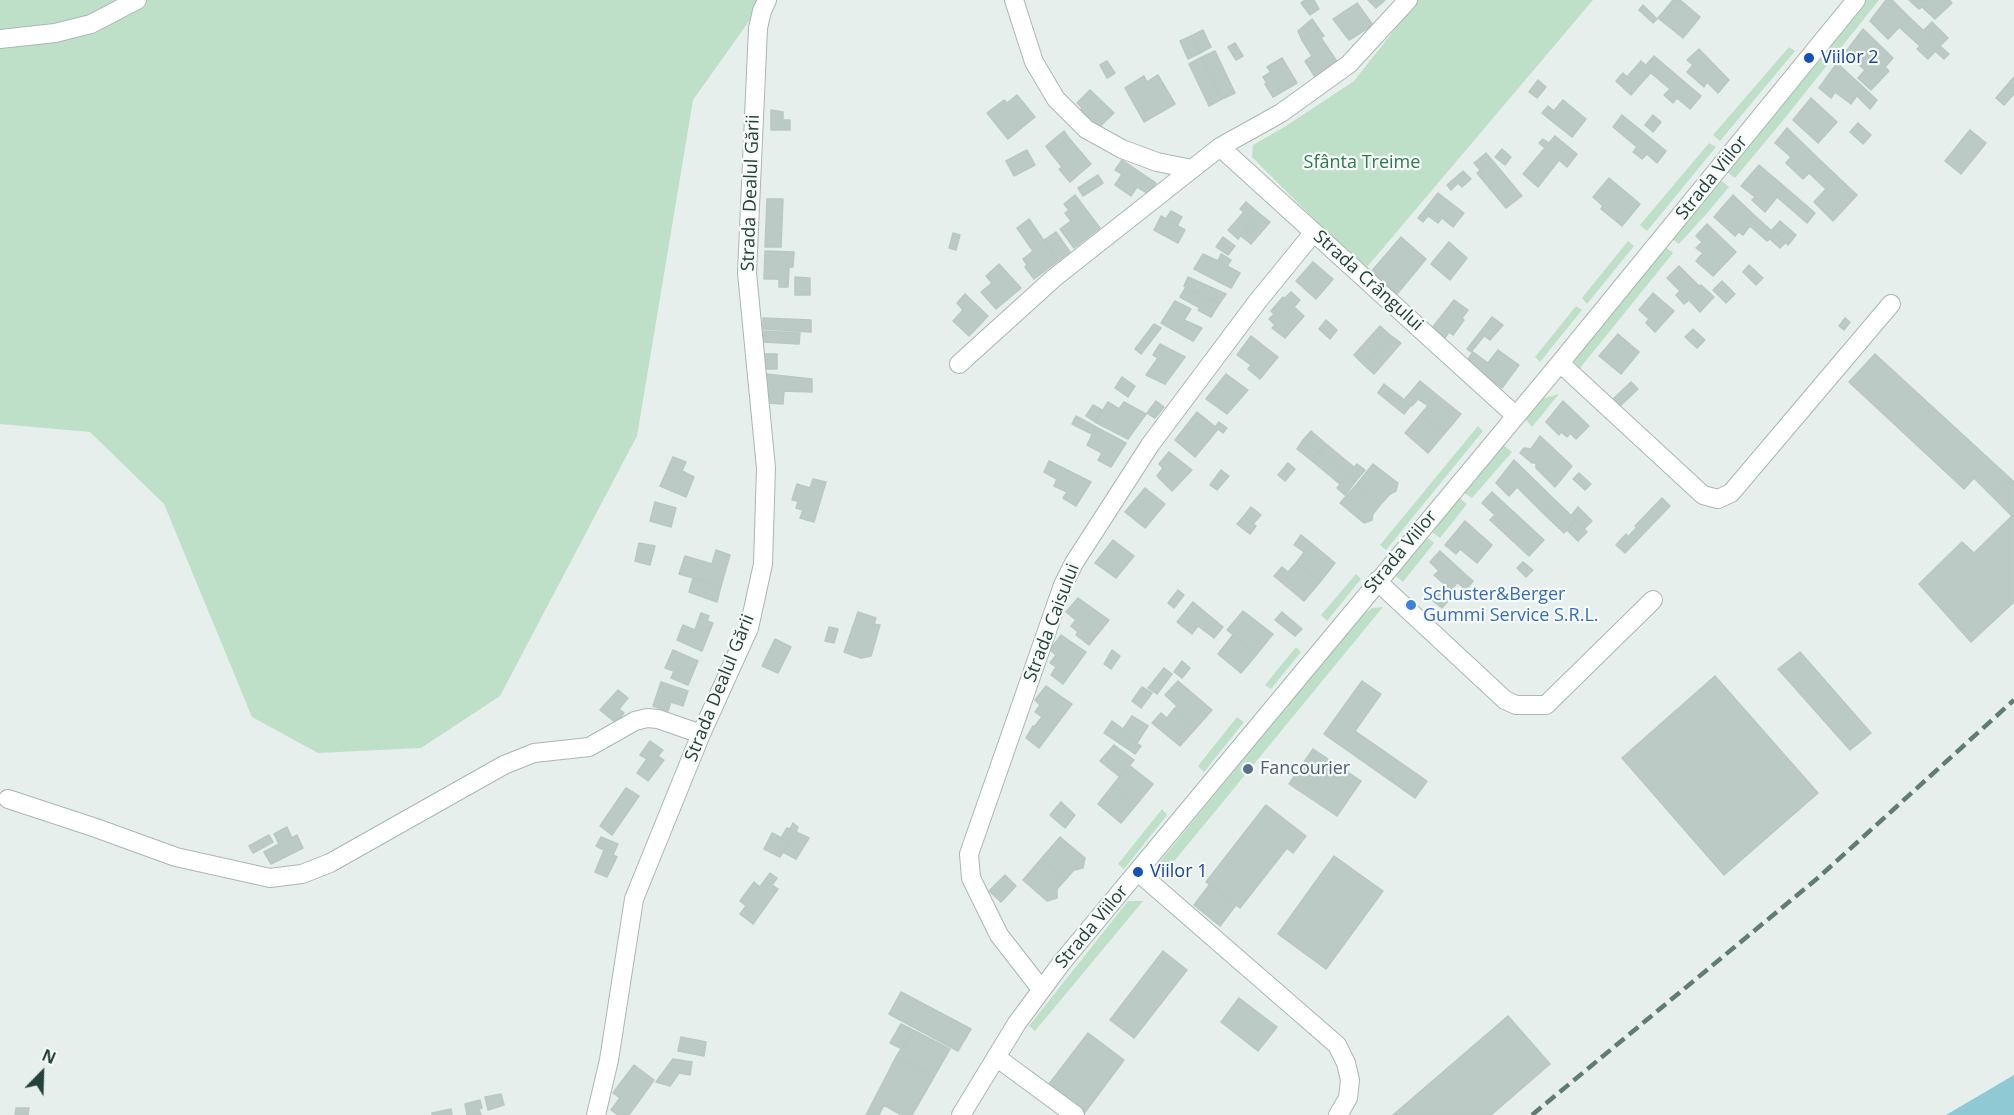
<!DOCTYPE html>
<meta charset="utf-8">
<style>
body{margin:0}
#map{position:relative;width:2014px;height:1115px;overflow:hidden;background:#e6efeb;font-family:"Open Sans",sans-serif}
canvas{display:block}
.north{position:absolute;left:12px;top:1043px;width:60px;height:60px;-webkit-text-stroke:4px #f7fbf9;paint-order:stroke;rotate:23deg;font-size:16px;font-weight:700;line-height:24px;text-align:center;color:#24423a}
.north::after{content:'';display:block;margin:auto;width:21px;height:27px;background:#24423a;clip-path:polygon(50% 0,100% 100%,50% 72%,0 100%)}
</style>
<div id="map">
<canvas width="2014" height="1115"></canvas>
<div class="north">N</div>
</div>
<script>
const g = document.querySelector('canvas').getContext('2d');
g.lineJoin = 'round';
function paint(path, color) {
  g.fillStyle = color;
  g.fill(path, 'evenodd');
}
function poly(rows) {
  const path = new Path2D();
  for (const r of rows) {
    path.moveTo(r[0], r[1]);
    for (let i = 2; i < r.length; i += 2) path.lineTo(r[i], r[i + 1]);
  }
  return path;
}
function strokePath(path, color, width, dash) {
  g.strokeStyle = color;
  g.lineWidth = width;
  g.lineCap = dash ? 'butt' : 'round';
  g.setLineDash(dash || []);
  g.stroke(path);
}
function write(font, color, halo, rows, align = 'center') {
  g.font = font + ' "Open Sans",sans-serif';
  g.lineWidth = 4.5;
  g.setLineDash([]);
  g.textBaseline = 'middle';
  g.strokeStyle = halo;
  g.fillStyle = color;
  for (const [text, x, y, turn = 0] of rows) {
    g.save();
    g.translate(x, y);
    g.rotate((+turn || 0) * Math.PI / 180);
    g.textAlign = isNaN(turn) ? turn : align;
    if (halo) g.strokeText(text, 0, 0);
    g.fillText(text, 0, 0);
    g.restore();
  }
}
paint(poly([
 [0,0,764,0,693,100,637,436,500,696,421,748,318,753,252,717,164,504,90,432,0,424],
 [1418,0,1593,0,1367,267,1320,225,1252,157,1253,145,1286,126,1354,81],
 [1866,0,1879,0,1781,123,1735,178,1726,171],
 [1789,47,1795,51,1720,141,1713,135],
 [1709,143,1716,147,1647,231,1640,225],
 [1719,179,1729,187,1708,212,1679,244,1669,237],
 [1628,241,1634,246,1587,304,1582,298],
 [1662,244,1673,253,1576,373,1574,361,1575,355],
 [1576,306,1582,310,1540,362,1535,357],
 [1559,394,1532,427,1524,417,1538,400],
 [1478,426,1483,431,1386,550,1380,545],
 [1502,444,1512,452,1472,498,1463,492],
 [1458,497,1467,504,1440,538,1432,532],
 [1427,537,1434,543,1403,582,1396,576],
 [1356,574,1361,579,1327,621,1321,615],
 [1383,607,1162,876,1153,873,1157,865,1360,617,1372,608],
 [1296,647,1301,652,1271,689,1265,685],
 [1237,717,1244,722,1204,772,1198,766],
 [1162,809,1167,815,1124,869,1118,864],
 [1128,901,1143,901,1035,1031,1029,1026]
]), '#bfe0c8');
paint(poly([
 [2014,1075,2014,1115,1946,1115]
]), '#8ec9d4');
const building = poly([
 [1305,0,1314,0,1319,9,1310,15,1301,3,1305,0],
 [1368,0,1385,0,1376,8,1368,0],
 [1673,0,1680,0,1700,17,1683,38,1658,18,1673,0],
 [1886,0,1892,0,1909,17,1888,39,1870,21,1886,0],
 [1909,0,1949,0,1952,3,1935,19,1922,7,1919,9,1909,0],
 [1357,3,1373,25,1349,40,1333,19,1357,3],
 [1643,5,1657,19,1653,23,1639,10,1643,5],
 [1909,17,1940,46,1928,59,1917,49,1920,46,1899,27,1909,17],
 [1312,19,1319,29,1302,40,1298,31,1312,19],
 [1932,22,1948,38,1940,46,1924,30,1932,22],
 [1319,29,1324,36,1321,38,1338,63,1315,77,1305,61,1312,56,1302,40,1319,29],
 [1863,29,1893,58,1885,67,1889,71,1871,90,1858,78,1865,70,1845,53,1863,29],
 [1203,30,1211,47,1200,53,1191,36,1203,30],
 [1191,36,1200,53,1188,59,1180,41,1191,36],
 [1235,43,1243,56,1236,60,1228,47,1235,43],
 [1940,46,1949,54,1944,59,1935,51,1940,46],
 [1699,49,1729,80,1718,93,1707,82,1704,87,1687,72,1693,65,1687,60,1699,49],
 [1215,51,1235,93,1222,99,1202,57,1215,51],
 [1654,56,1701,96,1690,109,1677,98,1673,103,1664,95,1670,89,1651,73,1652,71,1646,65,1654,56],
 [1202,57,1222,99,1209,106,1189,64,1202,57],
 [1282,58,1297,83,1273,97,1265,84,1267,83,1263,77,1271,72,1267,67,1282,58],
 [1107,61,1115,73,1107,78,1100,65,1107,61],
 [1641,61,1652,71,1631,95,1616,81,1623,73,1627,77,1641,61],
 [1837,63,1863,87,1851,104,1835,92,1831,98,1819,88,1837,63],
 [1158,75,1175,104,1144,122,1125,88,1144,76,1147,82,1158,75],
 [2014,77,2014,94,2004,105,1996,98,2014,77],
 [1538,80,1546,87,1537,98,1529,92,1538,80],
 [1863,87,1877,100,1870,109,1857,96,1863,87],
 [1090,90,1114,113,1095,131,1078,113,1082,108,1077,103,1090,90],
 [1017,95,1035,117,1008,139,987,113,1004,100,1007,103,1017,95],
 [1811,98,1837,122,1818,143,1793,120,1811,98],
 [1563,100,1586,119,1572,137,1548,118,1563,100],
 [1548,106,1554,111,1548,118,1542,113,1548,106],
 [771,110,783,112,783,120,790,120,790,130,771,130,771,110],
 [1622,115,1666,151,1657,163,1647,154,1642,159,1633,152,1637,147,1613,127,1622,115],
 [1653,115,1661,122,1653,132,1645,125,1653,115],
 [1858,123,1871,135,1863,144,1850,132,1858,123],
 [1787,128,1821,161,1803,179,1786,163,1791,157,1775,143,1787,128],
 [1970,130,1986,143,1961,174,1945,161,1970,130],
 [1064,131,1068,137,1050,152,1046,146,1064,131],
 [1555,136,1577,154,1567,167,1559,160,1538,187,1523,174,1545,148,1539,143,1543,139,1549,143,1555,136],
 [1068,137,1091,164,1070,182,1059,169,1062,167,1050,152,1068,137],
 [1502,149,1511,157,1505,165,1495,157,1502,149],
 [1027,150,1035,165,1014,176,1006,161,1027,150],
 [1486,153,1492,160,1480,170,1474,163,1486,153],
 [1122,160,1156,183,1149,194,1137,187,1131,196,1115,185,1122,174,1115,170,1122,160],
 [1492,160,1522,196,1506,208,1477,173,1492,160],
 [1821,161,1857,195,1833,221,1814,202,1826,189,1809,173,1821,161],
 [1759,165,1785,187,1765,212,1752,200,1755,197,1741,186,1759,165],
 [1463,171,1471,179,1462,187,1458,183,1451,190,1447,185,1463,171],
 [1098,175,1103,183,1083,196,1078,188,1098,175],
 [1609,178,1640,204,1622,226,1601,209,1603,206,1593,197,1609,178],
 [1785,187,1815,213,1807,223,1777,197,1785,187],
 [1438,193,1464,213,1453,227,1442,218,1438,223,1428,216,1432,211,1427,207,1438,193],
 [1075,195,1100,228,1074,248,1060,229,1071,221,1065,213,1069,210,1064,204,1075,195],
 [1733,195,1754,215,1735,236,1714,217,1733,195],
 [767,199,783,199,781,247,765,247,767,199],
 [1246,202,1260,214,1238,239,1228,230,1244,212,1240,209,1246,202],
 [1427,207,1432,211,1423,222,1418,218,1427,207],
 [1171,211,1182,217,1177,226,1166,219,1171,211],
 [1260,214,1270,222,1251,244,1241,236,1260,214],
 [1754,215,1785,243,1780,248,1770,239,1767,241,1750,226,1743,235,1739,232,1754,215],
 [1161,216,1185,230,1178,243,1154,230,1161,216],
 [1029,219,1058,261,1034,279,1025,267,1027,265,1023,259,1033,251,1017,228,1029,219],
 [1780,221,1796,235,1788,245,1772,230,1780,221],
 [1707,224,1736,252,1713,276,1696,261,1703,253,1696,248,1702,242,1696,236,1707,224],
 [1056,232,1070,252,1058,261,1044,240,1056,232],
 [953,233,960,235,956,250,949,248,953,233],
 [1223,237,1235,246,1228,255,1216,247,1223,237],
 [1401,237,1426,259,1397,294,1371,272,1401,237],
 [1449,242,1467,258,1450,280,1431,264,1449,242],
 [765,251,794,252,793,267,789,267,788,287,779,287,779,279,764,279,765,251],
 [1203,254,1218,261,1221,254,1231,260,1227,266,1240,273,1231,288,1194,269,1203,254],
 [1313,262,1333,279,1316,299,1296,281,1313,262],
 [999,264,1021,288,996,309,981,292,992,283,986,276,999,264],
 [1749,265,1763,278,1756,285,1743,272,1749,265],
 [1679,266,1699,286,1701,285,1714,297,1700,312,1689,300,1684,304,1676,295,1680,291,1667,278,1679,266],
 [795,277,810,278,810,295,795,295,795,277],
 [1188,277,1226,294,1219,304,1184,286,1188,277],
 [1722,281,1735,294,1726,303,1713,290,1722,281],
 [1186,287,1219,304,1211,317,1198,310,1200,308,1180,297,1186,287],
 [1291,292,1300,300,1294,307,1285,298,1291,292],
 [1653,293,1674,311,1655,332,1646,323,1649,319,1639,310,1653,293],
 [965,294,988,316,969,336,953,321,963,310,957,303,965,294],
 [1283,297,1304,316,1285,338,1272,328,1275,325,1269,319,1274,314,1271,311,1283,297],
 [1454,300,1468,310,1462,318,1464,320,1453,335,1449,332,1445,338,1432,328,1454,300],
 [1175,301,1191,309,1184,320,1202,328,1193,341,1161,323,1175,301],
 [1492,317,1503,325,1490,340,1484,336,1471,352,1467,349,1492,317],
 [763,318,811,320,811,332,763,329,763,318],
 [1845,318,1850,322,1844,330,1839,326,1845,318],
 [1326,320,1337,330,1330,339,1319,329,1326,320],
 [1154,324,1161,328,1141,354,1135,349,1154,324],
 [1380,326,1390,335,1364,365,1354,355,1380,326],
 [1693,329,1705,340,1697,348,1685,337,1693,329],
 [763,331,800,333,799,344,763,342,763,331],
 [1618,334,1639,352,1621,374,1599,356,1618,334],
 [1390,335,1401,343,1374,374,1364,365,1390,335],
 [1251,336,1278,357,1260,379,1248,369,1251,365,1237,355,1251,336],
 [1160,344,1185,357,1165,384,1146,375,1158,358,1153,355,1160,344],
 [1498,350,1519,365,1502,388,1466,362,1473,352,1488,363,1498,350],
 [762,354,777,354,777,369,762,369,762,354],
 [1875,354,2012,480,1994,498,1974,478,1964,489,1849,382,1875,354],
 [766,374,812,379,812,392,784,391,783,404,768,403,766,374],
 [1226,374,1248,390,1227,414,1206,399,1226,374],
 [1122,377,1135,386,1128,397,1115,388,1122,377],
 [1420,381,1437,395,1428,406,1418,399,1412,406,1404,400,1420,381],
 [1631,382,1638,389,1618,408,1611,401,1631,382],
 [1384,384,1411,405,1404,414,1378,393,1384,384],
 [1437,395,1461,414,1445,433,1421,414,1437,395],
 [1156,401,1164,407,1155,418,1147,413,1156,401],
 [1563,401,1589,426,1576,439,1570,433,1567,437,1561,432,1559,435,1546,422,1563,401],
 [1108,402,1119,409,1124,402,1146,414,1128,439,1095,422,1108,402],
 [1093,405,1102,410,1095,422,1086,416,1093,405],
 [1197,412,1218,429,1195,457,1175,440,1197,412],
 [1421,414,1445,433,1428,453,1405,433,1421,414],
 [1076,416,1096,427,1092,434,1072,424,1076,416],
 [1219,422,1227,428,1223,433,1215,427,1219,422],
 [1096,427,1126,443,1111,467,1098,460,1102,453,1087,445,1096,427],
 [1311,431,1326,444,1319,452,1303,440,1311,431],
 [1540,436,1572,466,1555,487,1536,468,1536,463,1532,463,1520,453,1524,448,1531,449,1540,436],
 [1303,440,1319,452,1312,461,1297,449,1303,440],
 [1326,444,1354,467,1347,476,1319,452,1326,444],
 [1169,452,1192,470,1172,491,1157,476,1163,468,1159,464,1169,452],
 [1319,452,1347,476,1340,484,1312,461,1319,452],
 [673,457,686,462,682,471,694,477,686,497,660,486,673,457],
 [1514,460,1557,502,1544,514,1517,487,1509,496,1496,483,1514,460],
 [1049,461,1091,482,1076,506,1063,498,1067,492,1054,486,1057,479,1044,472,1049,461],
 [1288,463,1295,469,1285,481,1278,475,1288,463],
 [1357,464,1365,470,1355,482,1347,476,1357,464],
 [1373,464,1398,483,1396,491,1390,494,1381,504,1357,484,1373,464],
 [1221,470,1229,476,1217,490,1210,485,1221,470],
 [1579,473,1591,484,1585,490,1573,479,1579,473],
 [1347,476,1355,482,1345,495,1337,488,1347,476],
 [813,479,826,482,814,522,800,518,803,510,796,508,798,501,792,500,797,484,810,488,813,479],
 [2012,480,2014,482,2014,602,1971,642,1919,584,1962,542,1974,553,2012,516,1994,498,2012,480],
 [1357,484,1381,504,1373,514,1372,520,1364,523,1340,503,1357,484],
 [1145,488,1165,504,1145,528,1125,512,1145,488],
 [1492,492,1544,540,1529,556,1490,520,1495,515,1482,503,1492,492],
 [1662,498,1670,506,1644,533,1635,526,1662,498],
 [655,502,676,508,671,527,650,521,655,502],
 [1557,502,1576,520,1564,533,1544,514,1557,502],
 [1251,507,1261,515,1253,524,1244,516,1251,507],
 [1578,507,1592,521,1584,529,1571,516,1578,507],
 [1244,516,1256,526,1250,534,1237,524,1244,516],
 [1576,520,1587,532,1578,541,1567,530,1576,520],
 [1465,521,1492,545,1477,563,1460,549,1456,554,1445,545,1465,521],
 [1637,527,1644,533,1625,553,1616,545,1626,534,1628,537,1637,527],
 [1301,535,1311,543,1304,552,1294,545,1301,535],
 [1113,540,1134,556,1116,578,1095,563,1113,540],
 [639,543,655,546,650,565,635,561,639,543],
 [1311,543,1335,563,1320,582,1296,563,1311,543],
 [716,550,730,555,721,586,679,574,685,556,712,564,716,550],
 [1440,551,1465,574,1451,590,1434,575,1439,571,1430,562,1440,551],
 [1523,562,1533,570,1526,577,1517,568,1523,562],
 [1296,563,1320,582,1304,601,1274,576,1282,567,1288,572,1296,563],
 [1465,574,1473,581,1466,590,1458,583,1465,574],
 [693,578,721,586,717,602,689,592,693,578],
 [1435,589,1449,600,1442,608,1428,597,1435,589],
 [1178,590,1184,595,1174,608,1168,603,1178,590],
 [1078,598,1109,620,1089,645,1076,635,1078,632,1071,626,1076,620,1066,612,1078,598],
 [1193,602,1223,627,1214,638,1198,626,1192,634,1177,622,1193,602],
 [1243,611,1273,634,1257,654,1227,630,1243,611],
 [858,612,876,618,874,624,880,625,871,656,861,658,844,652,858,612],
 [1282,612,1302,629,1295,636,1275,620,1282,612],
 [701,613,709,616,707,621,713,623,702,651,677,640,683,625,695,630,701,613],
 [829,627,838,629,834,643,825,641,829,627],
 [1061,635,1086,652,1063,684,1051,675,1056,667,1050,663,1056,655,1050,650,1061,635],
 [1233,635,1257,654,1241,673,1218,654,1233,635],
 [775,639,791,647,778,673,762,666,775,639],
 [673,650,698,661,688,685,671,678,674,671,665,668,673,650],
 [1112,650,1120,656,1111,669,1104,664,1112,650],
 [1800,652,1871,733,1850,750,1778,669,1800,652],
 [1182,661,1190,668,1182,678,1174,672,1182,661],
 [1164,668,1172,674,1157,694,1148,688,1164,668],
 [1715,676,1818,793,1724,875,1622,758,1715,676],
 [1178,681,1212,710,1196,728,1174,709,1177,706,1165,695,1178,681],
 [1362,681,1381,694,1355,731,1427,781,1415,798,1324,734,1362,681],
 [661,682,688,691,683,706,671,702,668,711,653,706,661,682],
 [1046,686,1072,704,1039,748,1026,738,1033,726,1034,727,1042,717,1035,712,1040,705,1035,700,1046,686],
 [1142,687,1152,693,1141,708,1132,701,1142,687],
 [618,690,628,698,619,709,624,713,616,723,600,710,618,690],
 [1174,709,1196,728,1180,746,1152,723,1161,713,1167,718,1174,709],
 [1132,716,1148,726,1137,743,1121,732,1132,716],
 [1112,721,1123,729,1121,732,1141,746,1135,754,1104,733,1112,721],
 [650,741,663,750,658,756,664,760,648,781,637,773,647,759,640,755,650,741],
 [1114,745,1134,760,1120,777,1100,761,1114,745],
 [1313,749,1361,781,1337,816,1289,784,1313,749],
 [1129,765,1153,784,1137,804,1113,785,1129,765],
 [1113,785,1137,804,1121,823,1098,804,1113,785],
 [626,788,639,796,612,835,600,826,626,788],
 [1061,802,1075,815,1065,828,1050,815,1061,802],
 [1266,805,1306,836,1293,853,1287,848,1240,908,1206,882,1266,805],
 [793,823,798,827,796,832,809,838,796,859,783,852,789,842,781,838,787,828,790,829,793,823],
 [287,827,292,838,297,835,303,848,271,864,264,852,279,844,274,834,287,827],
 [772,833,789,842,780,857,764,849,772,833],
 [269,835,273,842,253,853,249,846,269,835],
 [601,837,618,844,613,855,617,857,607,877,595,872,604,850,596,846,601,837],
 [1060,837,1085,858,1083,868,1074,870,1066,879,1041,859,1060,837],
 [1334,856,1383,891,1326,969,1278,934,1334,856],
 [1041,859,1066,879,1057,889,1057,898,1047,901,1023,880,1041,859],
 [770,873,777,878,772,885,765,880,770,873],
 [1005,875,1016,886,1001,902,989,891,1005,875],
 [765,880,778,889,753,924,740,914,746,906,740,901,754,882,760,887,765,880],
 [1210,884,1236,905,1220,926,1194,905,1210,884],
 [1163,951,1187,970,1134,1038,1110,1020,1163,951],
 [901,992,971,1029,958,1051,889,1014,901,992],
 [1239,998,1277,1027,1258,1051,1221,1022,1239,998],
 [1508,1016,1550,1064,1491,1115,1393,1115,1508,1016],
 [901,1024,913,1030,902,1049,890,1043,901,1024],
 [913,1030,950,1049,934,1077,896,1057,913,1030],
 [1088,1033,1124,1060,1083,1115,1046,1088,1088,1033],
 [681,1037,706,1042,704,1056,678,1051,681,1037],
 [896,1057,934,1077,912,1115,901,1115,884,1105,879,1115,866,1115,896,1057],
 [673,1059,692,1062,690,1075,679,1073,670,1086,656,1082,673,1059],
 [634,1065,654,1080,629,1115,618,1115,611,1110,620,1098,613,1093,634,1065],
 [501,1094,504,1105,488,1110,485,1097,501,1094],
 [480,1100,482,1108,479,1109,481,1115,467,1115,465,1104,480,1100],
 [16,1108,29,1108,28,1115,15,1115,16,1108],
 [451,1109,452,1115,432,1115,432,1113,451,1109]
]);
paint(building, '#bbcac4');
strokePath(building, '#b8c9c2', 1.5);
const minor = poly([
 [1014,0,1034,62,1056,99,1086,129,1122,149,1157,162,1192,169],
 [0,39,55,33,91,24,137,0],
 [1220,147,1516,416],
 [1560,363,1703,495,1718,499,1731,493,1891,304],
 [959,364,1054,278,1220,147,1281,113,1349,64,1408,0],
 [1377,581,1505,700,1516,705,1546,705,1653,600],
 [8,799,96,828,176,857,270,878,302,874,330,863,504,765,534,753,589,747,635,721,647,718,658,719,701,734],
 [1138,872,1337,1045,1346,1063,1350,1080,1348,1098,1338,1115],
 [1041,989,999,935,971,878,969,854,1063,585,1074,563,1150,445,1257,302,1314,232],
 [996,1057,1075,1115],
 [596,1115,609,1060,634,899,701,734,749,628,763,564,766,468,747,273,758,28,762,11,767,0],
 [961,1115,1017,1023,1063,961,1560,363,1856,0]
]);
strokePath(minor, '#a8b8b2', 20);
strokePath(minor, '#fff', 18);
strokePath(poly([
 [1532,1115,1819,877,2014,700]
]), '#5f7d75', 4.5, [12, 6]);
for (const [x, y, r, color] of [
 [1809,58,6,"#1a4fb4"],
 [1411,605,6,"#3f7fe0"],
 [1248,769,6,"#5c6f8a"],
 [1138,872,6,"#1a4fb4"]
]) {
  const dot = new Path2D();
  dot.arc(x, y, r, 0, 2 * Math.PI);
  g.fillStyle = color;
  g.fill(dot);
  strokePath(dot, '#f7fbf9', 2);
}
write('18px', '#164399', '#f7fbf9', [
 ["Viilor 2",1821,58],
 ["Viilor 1",1150,872]
], 'left');
write('18px', '#2d7a4b', '#f7fbf9', [
 ["Sfânta Treime",1362,163]
]);
write('18px', '#24423a', '#f7fbf9', [
 ["Strada Viilor",1712,178,-51],
 ["Strada Dealul Gării",751,193,-88],
 ["Strada Crângului",1368,281,42],
 ["Strada Viilor",1401,552,-50],
 ["Strada Caisului",1052,623,-69],
 ["Strada Dealul Gării",720,688,-68],
 ["Strada Viilor",1092,927,-50]
]);
write('18px', '#366cbe', '#f7fbf9', [
 ["Schuster&Berger",1423,595],
 ["Gummi Service S.R.L.",1423,616]
], 'left');
write('18px', '#4e5e75', '#f7fbf9', [
 ["Fancourier",1260,769]
], 'left');
</script>
